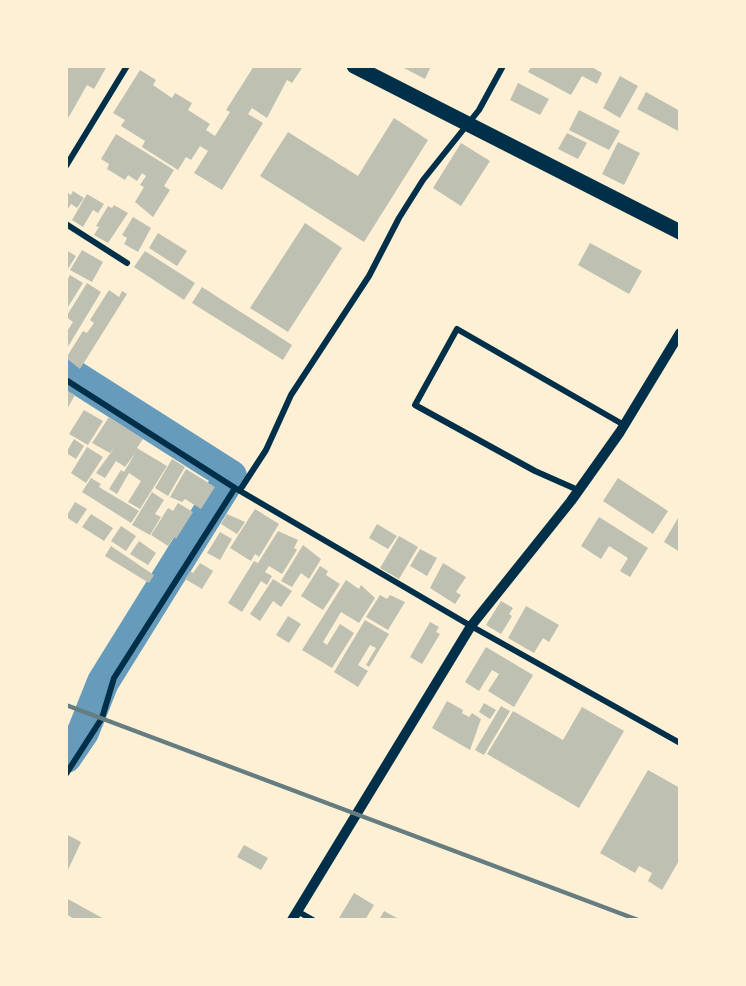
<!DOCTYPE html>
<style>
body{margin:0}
#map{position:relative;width:746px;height:986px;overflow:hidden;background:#fdf0d5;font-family:"Asap Condensed",sans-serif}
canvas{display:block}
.frame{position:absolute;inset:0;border:68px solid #fdf0d5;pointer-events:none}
</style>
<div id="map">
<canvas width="746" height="986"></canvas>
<div class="frame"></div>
</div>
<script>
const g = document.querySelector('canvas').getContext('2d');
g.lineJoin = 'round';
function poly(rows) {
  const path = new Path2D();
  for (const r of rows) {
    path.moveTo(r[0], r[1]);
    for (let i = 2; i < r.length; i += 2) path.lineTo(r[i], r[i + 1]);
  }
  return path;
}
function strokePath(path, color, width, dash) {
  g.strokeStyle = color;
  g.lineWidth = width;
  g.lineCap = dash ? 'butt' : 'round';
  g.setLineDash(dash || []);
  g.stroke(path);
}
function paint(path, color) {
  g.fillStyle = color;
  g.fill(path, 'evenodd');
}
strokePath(poly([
 [66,371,231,476,103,682,83,732,66,757]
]), '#669bbc', 32);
paint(poly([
 [66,66,107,66,94,89,87,85,66,122],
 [254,66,302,68,292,83,287,80,267,118,252,108,248,114,263,123,222,190,194,173,208,151,200,146,191,160,186,157,178,170,142,147,145,141,121,126,125,120,113,113,140,70,156,80,153,85,172,98,175,93,192,103,188,110,210,124,206,130,215,136,230,112,226,110],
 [400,66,431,66,425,79],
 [532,66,590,66,602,73,597,84,582,76,571,95,528,72],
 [620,76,638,86,620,118,603,108],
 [518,83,549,99,540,115,510,100],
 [646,92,680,111,680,132,637,109],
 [579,110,620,131,609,150,569,130],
 [394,118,428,140,364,242,260,176,288,132,358,176],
 [567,133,587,143,578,159,558,149],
 [116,134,174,170,164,186,170,190,153,217,135,202,144,187,140,185,146,176,142,173,137,181,128,175,125,180,107,169,109,164,101,159],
 [618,142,640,153,624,185,602,174],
 [461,143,490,161,461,206,433,188],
 [73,191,84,198,77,208,71,204,66,212,66,192,71,195],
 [87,194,104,204,98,213,93,210,83,227,72,220],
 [114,205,128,213,108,243,94,235,99,227,96,226,108,206,112,208],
 [133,217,151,228,138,252,124,244,127,238,122,235],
 [305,223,342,248,288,332,250,308],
 [158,233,187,251,177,266,149,248],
 [590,243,642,271,629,294,578,265],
 [66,250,76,256,66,272],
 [82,250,103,262,92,282,70,270],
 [145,251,195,283,184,300,134,267],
 [70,275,83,283,66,310,66,282],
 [87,283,101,292,66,350,66,333,73,322,66,317],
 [202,287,292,345,283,360,192,303],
 [109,290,119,297,122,291,127,294,80,369,66,358,83,331,87,333,94,323,90,320],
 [66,390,75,395,66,411],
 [84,410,103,421,88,445,69,434],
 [109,417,143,439,137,448,167,466,140,509,128,502,141,481,129,473,117,494,109,489,121,470,124,472,136,452,125,467,116,461,105,478,96,473,115,447,110,453,92,443],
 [74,439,84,446,76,459,66,453],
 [87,447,103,457,86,483,71,473],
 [172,459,185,467,168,496,155,488],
 [186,469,215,487,201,509,185,499,182,502,170,497],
 [91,478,101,484,99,487,139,511,131,523,82,492],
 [618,478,668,511,653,534,603,501],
 [152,492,164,500,155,514,161,517,150,535,132,525],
 [75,502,87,509,77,524,66,517],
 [178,503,193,512,176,539,174,537,168,546,151,535,168,508,173,511],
 [255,509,279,524,259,557,255,554,251,561,230,548],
 [91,514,113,528,104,541,82,527],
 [227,514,245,522,237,534,221,524],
 [599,517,648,548,630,577,620,571,628,558,609,546,601,559,581,546],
 [678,518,680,519,680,552,664,542],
 [377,524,397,536,388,549,369,538],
 [121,526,136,536,126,551,111,541],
 [278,531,298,540,294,548,297,550,282,574,269,566,265,572,272,576,267,585,261,581,242,612,228,603,254,561,258,563],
 [220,532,232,539,220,560,207,553],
 [399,536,418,547,399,579,380,568],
 [139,541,156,553,148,565,130,554],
 [303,545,321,559,309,579,301,573,292,587,281,581],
 [111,546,154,575,149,583,105,556],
 [420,549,437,558,427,576,410,566],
 [200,563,213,571,202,589,185,579,190,571,193,573],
 [443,563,466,577,456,592,461,595,455,604,430,588],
 [320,566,328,571,326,575,340,584,323,610,301,596],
 [273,579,292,591,281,607,273,601,260,621,250,614],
 [346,580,359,589,361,585,375,598,359,623,341,612,323,642,327,645,340,624,354,633,332,668,302,650],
 [380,595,387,599,390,595,405,602,388,630,366,617],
 [501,601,513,608,509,614,512,616,501,634,486,625],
 [526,606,559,625,549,642,543,638,534,653,508,638],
 [288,616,301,624,289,643,276,635],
 [365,620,389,634,369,667,366,665,376,648,370,645,358,665,368,671,358,687,334,672],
 [430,622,439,627,436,632,440,634,422,664,410,657],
 [486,647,533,675,514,707,488,691,499,674,492,670,479,691,465,682],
 [447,701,463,710,462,713,469,717,472,713,481,719,470,750,432,728],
 [484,703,496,710,490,719,479,712],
 [501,706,510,711,484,755,475,750],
 [582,707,624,731,579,808,487,754,513,711,563,740],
 [648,770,680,788,680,859,662,890,648,881,652,873,639,866,635,873,600,853],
 [66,834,81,842,66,874],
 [244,845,268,858,261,870,237,857],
 [354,893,374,905,365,920,342,920,339,918],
 [66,898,106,920,76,920,66,914],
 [384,911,395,917,402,920,379,920]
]), '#bec0b2');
strokePath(poly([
 [66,166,127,66],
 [66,224,127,263],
 [66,380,235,488,471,626,680,743],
 [240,490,266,450,291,395,369,276,399,218,423,180,479,110,503,66],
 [578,490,535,471,415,405,457,329,624,425],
 [66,774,102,718,114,678,235,488],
 [297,911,313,920]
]), '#003049', 6);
strokePath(poly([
 [292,920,471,626,571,501,620,432,680,333]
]), '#003049', 10);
strokePath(poly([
 [354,66,680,232]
]), '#003049', 15);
strokePath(poly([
 [66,705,638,920]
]), '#657d81', 4.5);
</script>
